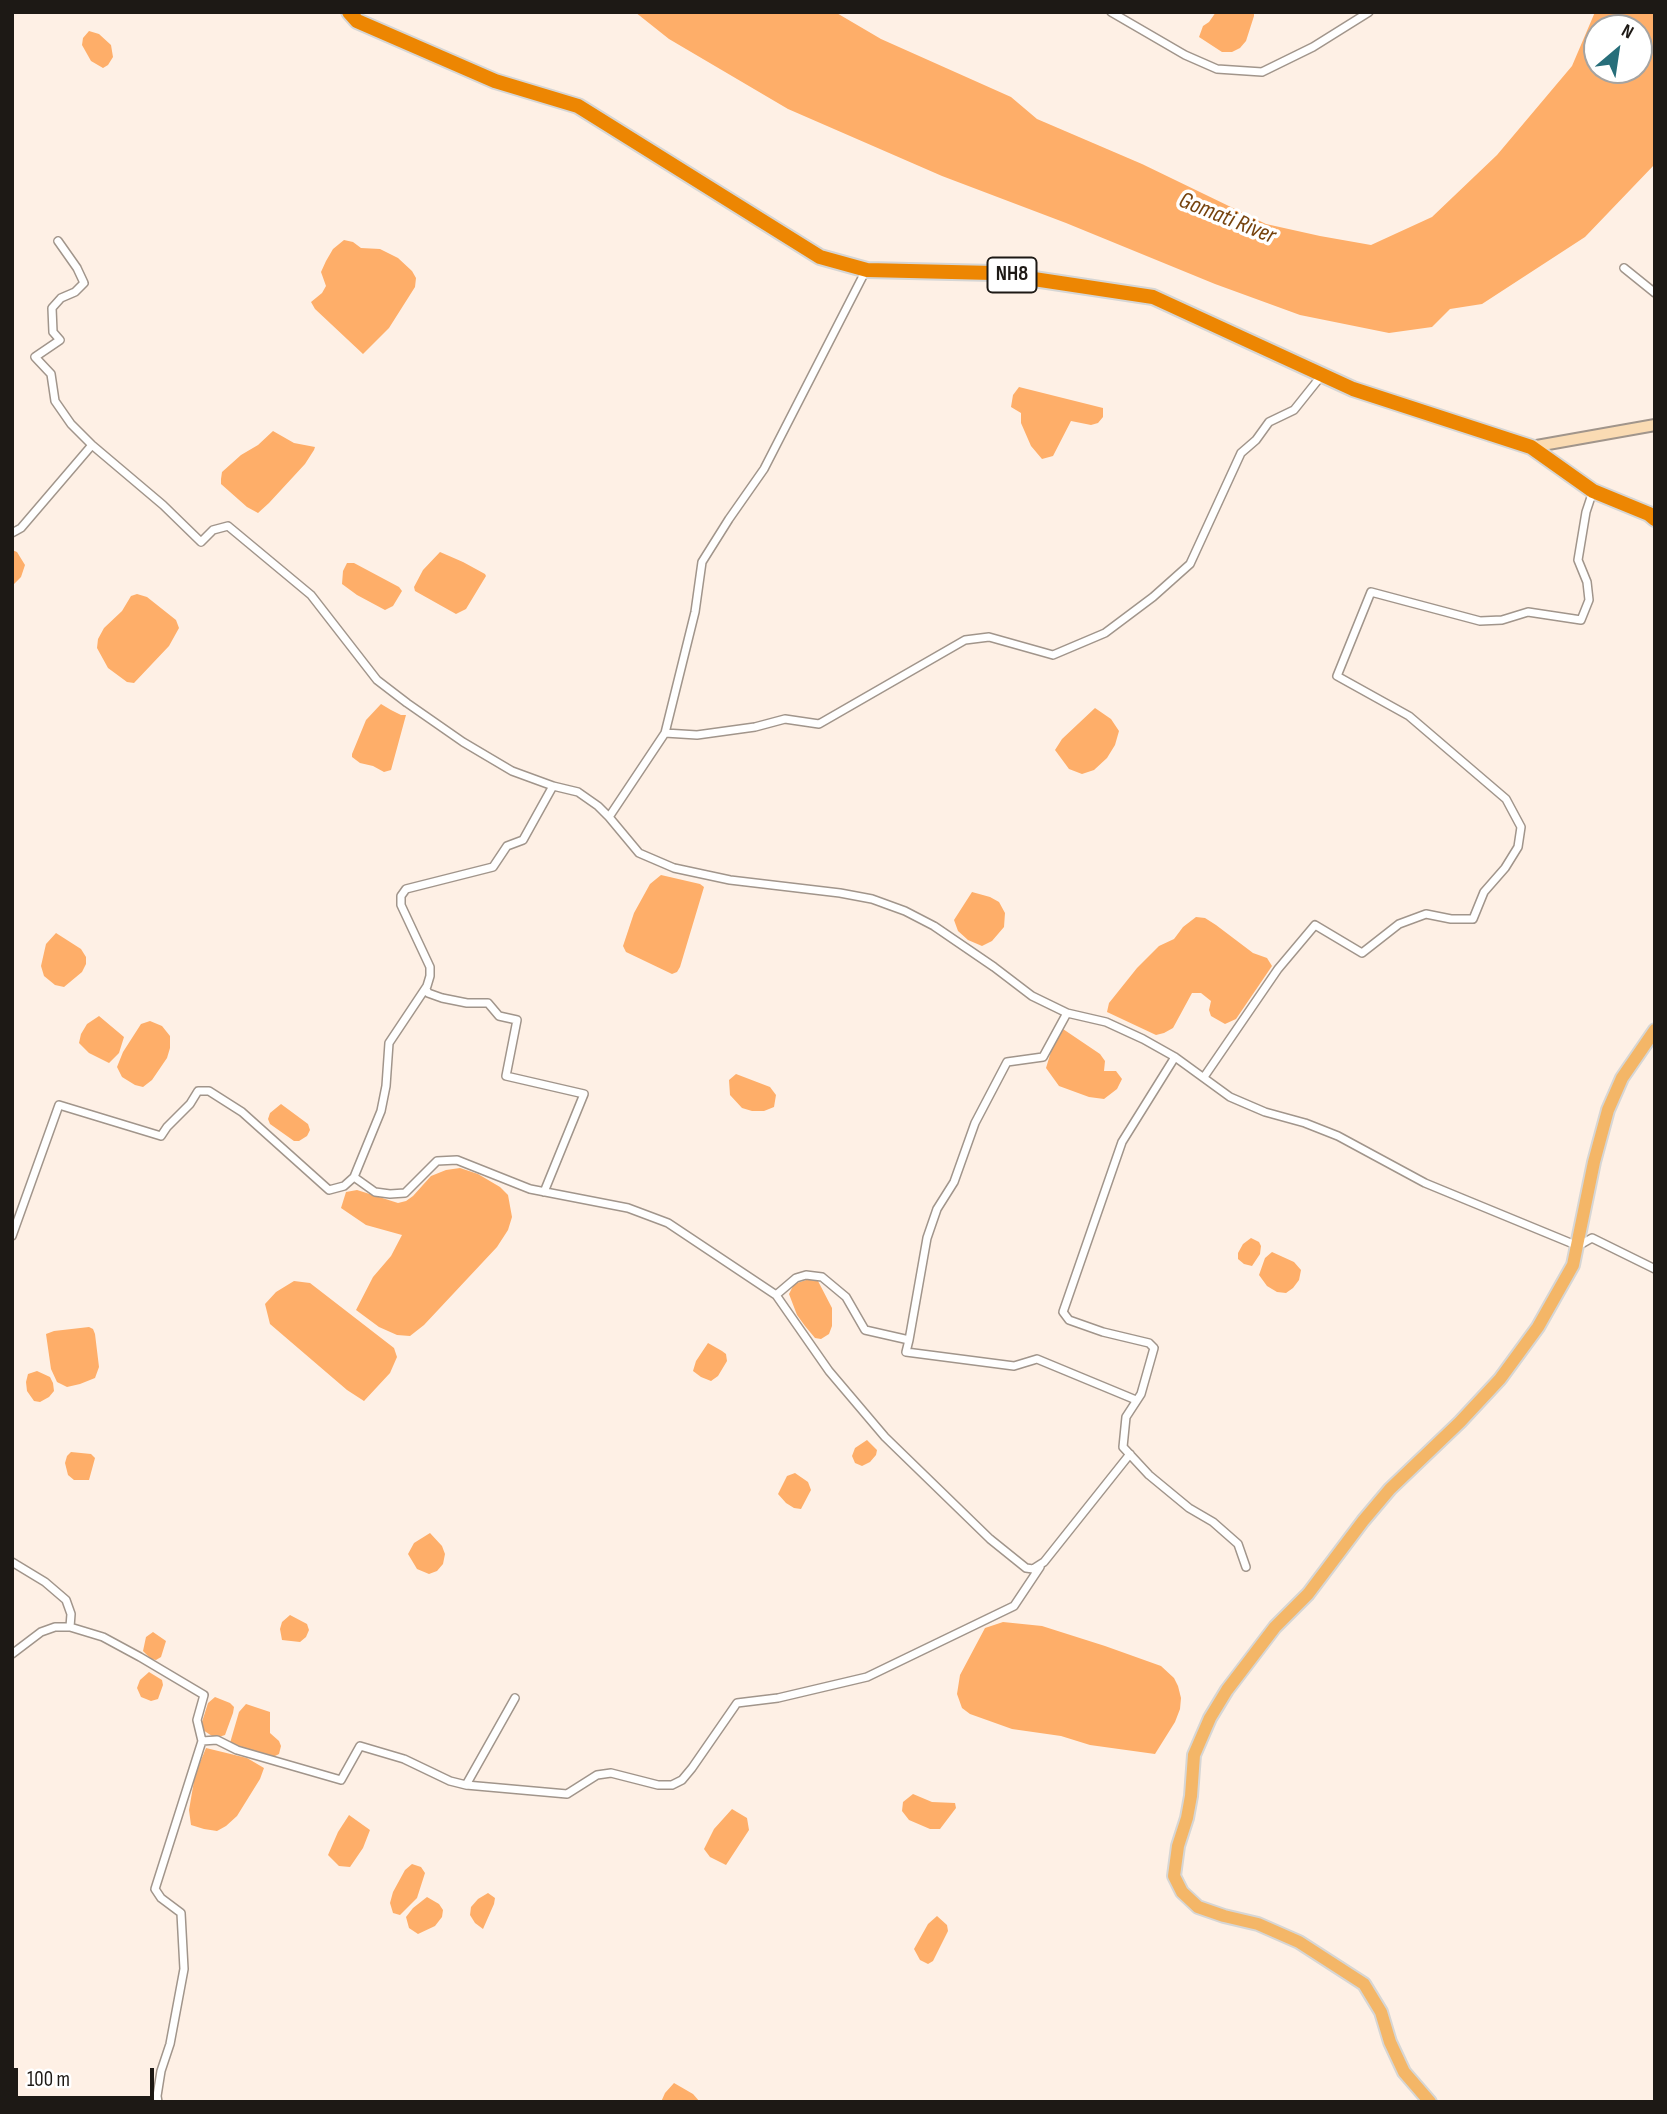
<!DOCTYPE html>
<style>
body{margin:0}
#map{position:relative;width:1667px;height:2114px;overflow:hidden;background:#fef0e5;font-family:"Sofia Sans Condensed",sans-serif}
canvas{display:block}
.frame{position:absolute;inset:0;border:14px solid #1d1915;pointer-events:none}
.north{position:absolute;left:1583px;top:14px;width:70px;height:70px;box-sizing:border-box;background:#fff;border:2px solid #a5a3a1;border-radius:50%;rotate:29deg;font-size:19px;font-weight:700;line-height:28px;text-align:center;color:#1d1915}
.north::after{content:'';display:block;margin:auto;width:24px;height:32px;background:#276e7a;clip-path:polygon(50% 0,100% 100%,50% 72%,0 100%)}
.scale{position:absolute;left:14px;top:2068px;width:140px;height:32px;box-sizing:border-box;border:4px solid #1d1915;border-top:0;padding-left:9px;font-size:21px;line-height:24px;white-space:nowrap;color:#1d1915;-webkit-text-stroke:5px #fff;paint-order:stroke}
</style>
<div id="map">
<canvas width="1667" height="2114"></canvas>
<div class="frame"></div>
<div class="north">N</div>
<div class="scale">100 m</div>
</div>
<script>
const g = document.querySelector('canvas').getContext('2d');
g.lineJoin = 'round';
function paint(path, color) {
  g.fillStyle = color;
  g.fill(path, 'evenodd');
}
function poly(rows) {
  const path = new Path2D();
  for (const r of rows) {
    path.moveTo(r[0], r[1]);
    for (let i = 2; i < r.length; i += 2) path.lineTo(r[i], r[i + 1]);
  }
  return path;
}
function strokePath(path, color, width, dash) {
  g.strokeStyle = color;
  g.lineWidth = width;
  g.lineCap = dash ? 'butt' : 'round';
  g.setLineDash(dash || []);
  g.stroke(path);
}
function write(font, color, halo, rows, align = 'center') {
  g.font = font + ' "Sofia Sans Condensed",sans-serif';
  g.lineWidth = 7;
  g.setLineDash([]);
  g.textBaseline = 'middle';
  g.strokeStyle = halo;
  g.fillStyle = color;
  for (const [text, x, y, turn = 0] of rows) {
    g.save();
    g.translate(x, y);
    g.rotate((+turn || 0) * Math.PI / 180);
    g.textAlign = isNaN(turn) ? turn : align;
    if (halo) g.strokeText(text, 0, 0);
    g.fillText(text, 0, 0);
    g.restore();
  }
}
paint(poly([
 [635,12,835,12,881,39,1011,97,1037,119,1142,164,1266,224,1320,236,1371,245,1432,217,1497,155,1572,66,1595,12,1655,12,1655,164,1585,237,1482,304,1450,309,1432,327,1389,333,1300,315,1215,284,1066,223,942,176,788,109,669,39],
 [1597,28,1639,28,1639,70,1597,70],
 [1216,12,1254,12,1254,16,1246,41,1240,48,1232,52,1222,52,1199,37,1203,26,1209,22],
 [89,31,99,34,111,45,113,57,108,65,103,68,91,61,82,45,83,38],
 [344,240,353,242,361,248,380,249,398,258,412,271,416,278,415,287,389,328,363,354,315,309,311,302,322,293,326,286,321,272,326,261,333,249],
 [1019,387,1103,408,1103,417,1098,423,1091,425,1071,421,1053,456,1042,459,1031,446,1021,423,1021,413,1011,407,1013,395],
 [273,431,294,443,315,447,314,450,305,464,269,503,258,513,247,507,221,484,221,479,222,472,241,455,258,445],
 [12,550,17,552,25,565,21,577,12,586],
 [440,552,463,562,485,574,486,576,466,609,456,614,415,591,414,587,423,570],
 [347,563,354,563,399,587,402,591,393,606,385,610,357,595,342,584,343,571],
 [137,594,147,597,176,620,179,628,169,646,134,683,127,682,108,668,97,648,98,639,104,628,122,611,131,596],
 [381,704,391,710,401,715,406,715,391,770,384,772,373,766,360,763,352,757,352,754,366,720],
 [1095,708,1111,719,1119,731,1115,745,1107,758,1094,770,1082,774,1069,769,1055,750,1062,739],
 [661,875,700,884,704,887,680,967,677,972,672,974,626,952,623,946,634,913,650,884],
 [972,892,990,897,999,902,1005,913,1004,927,992,941,982,946,968,940,958,931,954,920],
 [1196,917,1205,918,1216,925,1253,953,1267,958,1272,966,1236,1019,1225,1024,1211,1016,1209,1010,1211,1001,1201,993,1192,993,1173,1028,1164,1033,1156,1035,1107,1012,1109,1003,1137,968,1159,946,1174,939,1183,927],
 [56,933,81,949,86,957,86,964,82,972,64,987,55,985,44,976,41,966,46,944],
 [99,1016,124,1037,119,1053,109,1063,89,1053,79,1043,81,1034,87,1024],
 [150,1021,162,1026,170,1036,170,1048,167,1058,152,1080,143,1087,135,1085,122,1077,117,1067,123,1052,141,1024],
 [1063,1029,1100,1054,1105,1061,1104,1071,1116,1071,1122,1079,1117,1089,1104,1099,1089,1097,1059,1086,1046,1068,1052,1048,1059,1032],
 [736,1074,770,1087,776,1095,774,1107,764,1111,752,1111,742,1108,730,1095,729,1080],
 [281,1104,308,1124,310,1130,307,1136,299,1141,294,1141,270,1124,268,1119,270,1113],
 [460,1168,478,1174,500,1187,508,1195,512,1217,508,1230,497,1247,424,1325,410,1336,397,1335,379,1327,356,1310,373,1277,391,1256,402,1235,366,1225,341,1208,346,1192,357,1190,398,1203,406,1201,413,1196,431,1176,446,1170],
 [1251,1238,1259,1242,1261,1246,1260,1254,1252,1266,1244,1264,1238,1259,1238,1253,1243,1244],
 [1272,1252,1294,1262,1301,1270,1299,1280,1293,1288,1286,1293,1277,1292,1267,1286,1259,1275,1265,1258],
 [809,1279,818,1281,832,1308,832,1326,829,1334,821,1339,815,1338,805,1326,797,1315,789,1294,794,1284],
 [294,1281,310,1283,394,1348,397,1357,390,1373,364,1401,347,1390,270,1324,265,1304,276,1292],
 [89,1327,93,1329,95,1334,99,1367,95,1378,80,1384,67,1387,57,1382,51,1369,46,1334,54,1331],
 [708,1343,722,1351,726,1354,727,1361,718,1376,711,1381,701,1377,693,1371,696,1361],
 [37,1371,50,1377,53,1383,54,1391,49,1397,40,1402,34,1401,27,1391,26,1382,28,1374],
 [867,1440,877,1450,876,1455,870,1462,862,1466,855,1463,852,1456,855,1448],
 [71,1452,91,1454,95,1458,89,1480,74,1480,68,1475,65,1463,67,1456],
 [795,1473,808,1482,811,1490,801,1509,794,1508,786,1503,778,1494,787,1476],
 [430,1533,442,1546,445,1554,443,1564,437,1571,429,1574,417,1569,408,1554,414,1543],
 [290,1615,307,1624,309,1630,306,1637,300,1642,282,1640,280,1629,282,1622],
 [1003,1622,1042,1626,1105,1646,1161,1666,1174,1678,1178,1686,1181,1698,1180,1709,1175,1722,1155,1754,1090,1745,1061,1736,1012,1729,970,1714,962,1708,957,1694,960,1675,985,1628],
 [153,1632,166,1641,161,1657,156,1660,151,1659,143,1651,146,1637],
 [149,1672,162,1680,163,1685,158,1699,151,1701,141,1697,137,1688,140,1680],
 [215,1697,230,1703,234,1707,233,1713,225,1735,219,1737,212,1736,203,1730,202,1722,208,1703],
 [246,1704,270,1712,270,1733,279,1741,281,1746,279,1754,273,1757,230,1743,239,1712],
 [206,1748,247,1758,264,1768,260,1779,237,1816,226,1826,217,1831,204,1829,191,1825,189,1810,195,1775],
 [913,1794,932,1802,955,1803,956,1808,940,1829,930,1829,909,1820,902,1811,903,1802],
 [732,1809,747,1818,749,1830,726,1865,710,1857,704,1849,714,1829],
 [349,1815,370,1830,363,1848,350,1867,339,1866,328,1855,338,1832],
 [412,1864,421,1867,425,1873,417,1898,400,1915,393,1913,390,1903,393,1892,405,1870],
 [488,1893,495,1898,494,1904,483,1929,475,1923,470,1915,471,1907,478,1899],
 [427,1897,439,1904,443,1910,442,1917,435,1926,418,1934,409,1928,406,1917,413,1908],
 [937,1916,947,1925,948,1931,933,1961,928,1964,920,1960,914,1949,928,1924],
 [674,2083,693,2094,700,2102,661,2102,665,2093]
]), '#feae69');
const street = poly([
 [1111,12,1185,55,1217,69,1262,72,1313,47,1369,12],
 [58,241,77,268,84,283,75,292,61,298,52,308,53,332,60,340,35,357,51,374,55,401,71,424,92,445,163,505,201,542,213,530,228,526,311,595,377,680,407,703,463,742,512,771,553,786],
 [1624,268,1655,293],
 [12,533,21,528,92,445],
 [665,733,695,612,702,562,729,519,764,469,866,270],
 [609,817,639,853,674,868,730,880,840,893,872,899,905,911,934,926,994,967,1032,996,1067,1013,1106,1022,1143,1039,1175,1057,1230,1097,1265,1112,1305,1123,1338,1136,1425,1183,1578,1246,1592,1238,1655,1269],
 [426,989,428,993,442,998,467,1003,488,1003,499,1016,517,1020,506,1076,584,1094,544,1192],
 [1175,1057,1122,1142,1063,1312,1069,1320,1103,1332,1149,1343,1154,1348,1141,1394,1126,1417,1123,1447,1149,1475,1189,1508,1213,1522,1238,1544,1246,1567],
 [1204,1077,1278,969,1315,925,1362,953,1399,924,1426,914,1451,919,1473,919,1484,892,1505,868,1518,847,1521,827,1506,799,1409,716,1337,676,1371,592,1480,621,1502,620,1528,612,1581,620,1589,600,1587,582,1578,560,1586,512,1593,491],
 [12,1236,59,1105,161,1136,167,1127,190,1104,198,1091,209,1091,242,1112,329,1190,344,1186,354,1177],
 [776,1295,796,1278,806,1275,822,1277,846,1297,865,1330,909,1340,927,1238,937,1209,954,1182,975,1123,1007,1062,1043,1057,1067,1013],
 [909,1340,906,1352,1014,1366,1037,1359,1136,1400],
 [1130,1454,1044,1562,1033,1569,1026,1568,990,1539,885,1437,829,1371,776,1295,668,1223,628,1208,530,1189,457,1160,437,1161,405,1193,390,1194,375,1192,354,1177,381,1111,386,1086,389,1043,427,986,430,976,430,967,401,905,401,896,406,889,493,867,507,846,523,840,553,786,578,792,598,806,609,817,665,733,697,735,755,727,785,719,819,724,965,640,989,637,1053,655,1105,633,1153,597,1190,564,1241,453,1256,440,1269,422,1294,410,1322,375],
 [12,1562,45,1582,66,1600,71,1614,70,1627,103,1637,140,1657,204,1695,197,1720,202,1741,217,1740,237,1750,341,1780,360,1746,404,1759,450,1781,466,1785,567,1794,597,1775,611,1773,658,1785,672,1785,682,1780,692,1768,737,1703,778,1698,867,1677,1014,1606,1040,1567],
 [12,1654,41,1632,55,1627,70,1627],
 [466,1785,515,1698],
 [158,2102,157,2096,161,2071,170,2044,184,1969,181,1913,161,1898,155,1889,202,1741]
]);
const secondary = poly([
 [1531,447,1655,425]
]);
const primary = poly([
 [1430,2102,1404,2072,1390,2042,1381,2012,1364,1984,1299,1942,1258,1924,1224,1916,1198,1907,1182,1892,1174,1876,1178,1846,1187,1818,1191,1796,1194,1755,1210,1718,1227,1690,1275,1627,1308,1594,1363,1521,1390,1489,1460,1422,1500,1379,1538,1327,1573,1265,1594,1162,1608,1110,1622,1078,1655,1030]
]);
const highway = poly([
 [349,12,357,21,495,81,578,106,820,257,867,270,994,273,1153,297,1353,389,1531,447,1593,491,1649,514,1655,519]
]);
strokePath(street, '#a1958b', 10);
strokePath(secondary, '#a1958b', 14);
strokePath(primary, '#d6d6d5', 16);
strokePath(highway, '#d6d6d5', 18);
strokePath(street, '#fff', 7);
strokePath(secondary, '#fadbb3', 10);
strokePath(primary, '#f4b667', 12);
strokePath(highway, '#ed8602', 14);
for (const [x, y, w] of [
 [1012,275,49]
]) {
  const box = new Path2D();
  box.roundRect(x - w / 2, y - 17.5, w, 35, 5);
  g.fillStyle = '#fff';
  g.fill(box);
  strokePath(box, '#1d1915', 2);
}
write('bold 21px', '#1d1915', null, [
 ["NH8",1012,275]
]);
write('italic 24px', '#76430e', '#fff', [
 ["Gomati River",1227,219,22]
]);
</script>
